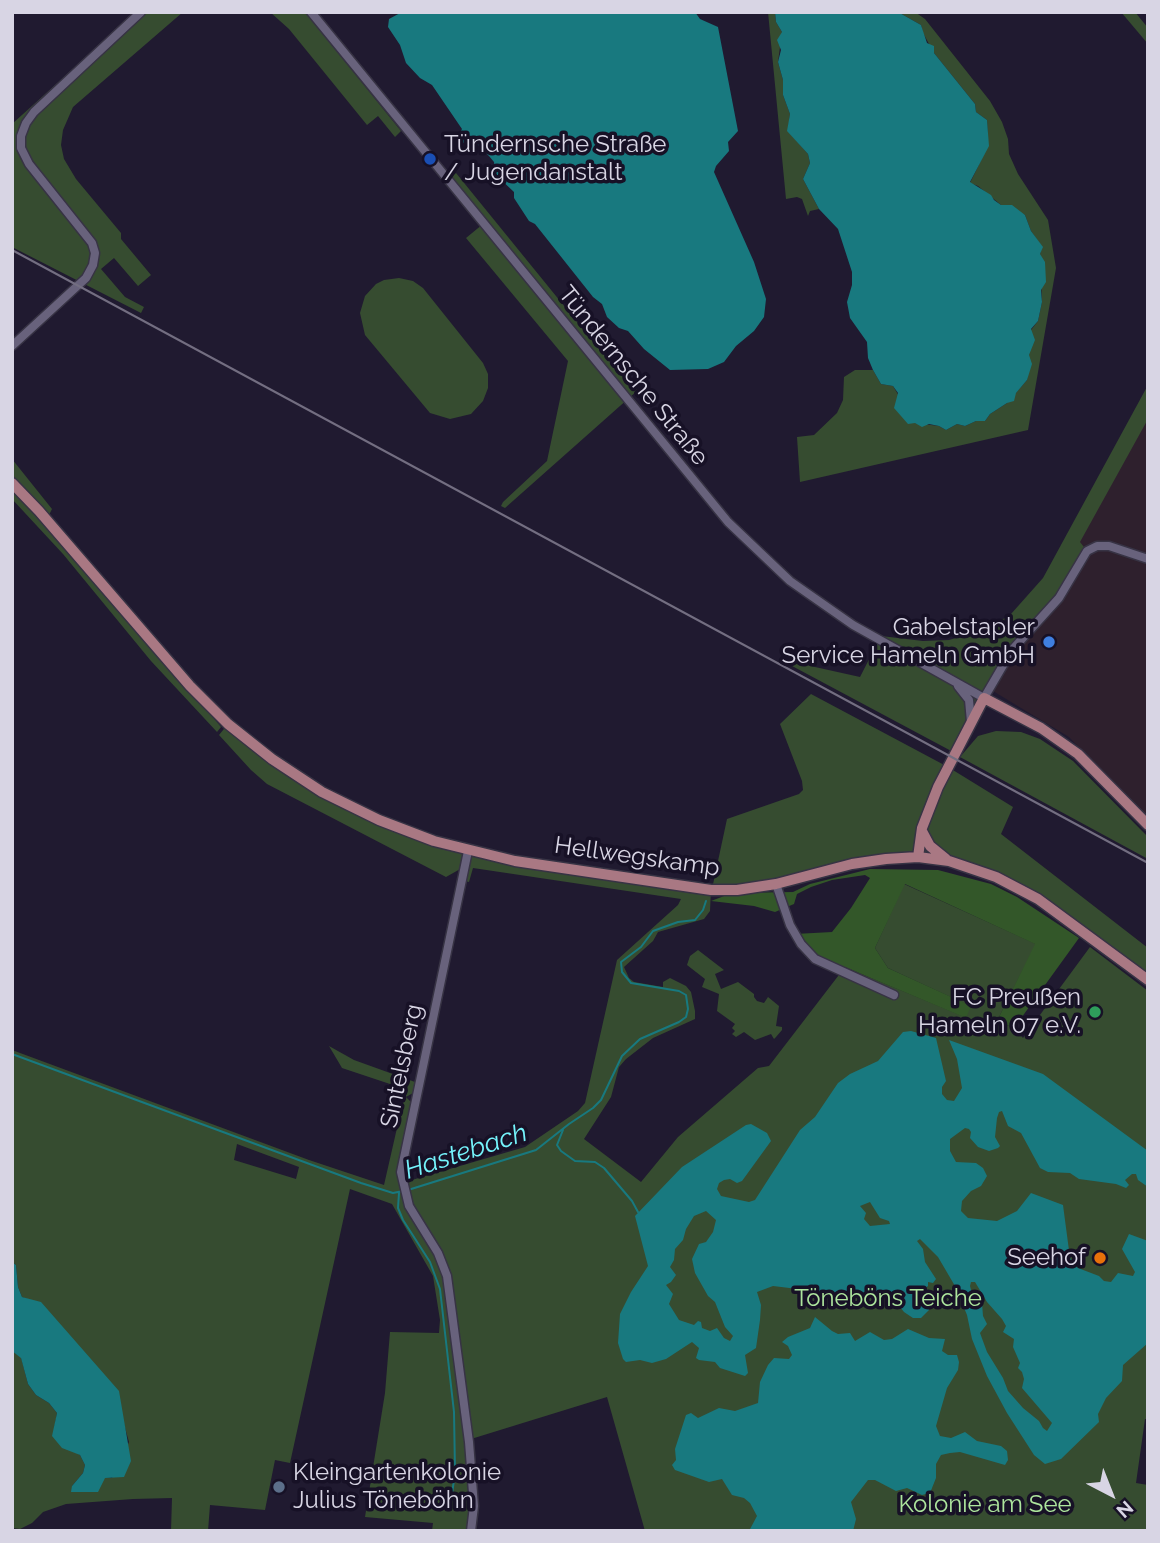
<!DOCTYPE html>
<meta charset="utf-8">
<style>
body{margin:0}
#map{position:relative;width:1160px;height:1543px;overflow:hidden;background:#201a30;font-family:Raleway,sans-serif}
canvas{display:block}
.frame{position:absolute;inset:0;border:14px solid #d8d5e4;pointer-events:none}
.north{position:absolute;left:1076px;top:1459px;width:70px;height:70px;-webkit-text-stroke:5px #171126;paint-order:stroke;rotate:138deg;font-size:19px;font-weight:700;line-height:28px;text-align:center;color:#d8d5e4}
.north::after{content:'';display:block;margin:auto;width:24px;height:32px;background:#d8d5e4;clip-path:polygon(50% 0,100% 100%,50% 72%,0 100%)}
</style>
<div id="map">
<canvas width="1160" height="1543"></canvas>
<div class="frame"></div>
<div class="north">N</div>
</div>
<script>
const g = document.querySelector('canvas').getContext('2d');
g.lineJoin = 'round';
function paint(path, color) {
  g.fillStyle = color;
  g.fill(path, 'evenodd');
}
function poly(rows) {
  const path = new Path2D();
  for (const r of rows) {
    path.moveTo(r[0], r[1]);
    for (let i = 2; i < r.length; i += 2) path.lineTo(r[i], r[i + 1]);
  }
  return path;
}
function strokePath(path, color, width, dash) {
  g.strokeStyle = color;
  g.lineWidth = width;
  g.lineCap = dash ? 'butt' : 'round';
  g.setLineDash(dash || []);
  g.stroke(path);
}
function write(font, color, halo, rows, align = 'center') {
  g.font = font + ' Raleway,sans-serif';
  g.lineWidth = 7;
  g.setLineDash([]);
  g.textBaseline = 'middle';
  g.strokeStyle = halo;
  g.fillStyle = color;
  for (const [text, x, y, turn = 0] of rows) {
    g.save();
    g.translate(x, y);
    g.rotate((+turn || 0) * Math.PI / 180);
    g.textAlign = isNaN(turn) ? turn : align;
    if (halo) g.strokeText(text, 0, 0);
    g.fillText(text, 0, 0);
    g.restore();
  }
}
paint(poly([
 [1148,402,1148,820,1069,737,983,685]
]), '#2e202d');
paint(poly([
 [136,12,183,12,73,107,63,130,61,145,64,159,76,179,121,233,121,239,151,275,138,286,114,258,101,269,125,297,144,307,141,313,12,247,12,124],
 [270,12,305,12,401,131,395,137,378,116,367,125,289,29],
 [768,12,775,12,776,22,782,32,778,62,783,80,783,95,790,114,788,131,808,154,810,163,803,179,819,209,810,211,808,216,802,199,797,197,786,199],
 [898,12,915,12,925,19,990,101,1002,122,1008,139,1009,154,1018,174,1048,220,1056,268,1028,430,800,482,797,437,814,435,837,413,843,400,844,377,855,370,873,370,881,384,893,386,915,423,939,426,946,430,957,424,965,426,976,421,985,421,990,414,1007,403,1027,380,1031,330,1038,321,1042,302,1040,254,1042,247,1031,231,1025,215,1001,205,978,186,970,183,988,146,987,120,976,112,975,104,934,53,923,33,921,25],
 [1121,12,1135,12,1148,28,1148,44],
 [456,173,608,360,638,390,505,508,501,506,503,502,547,461,568,361,466,238,483,224,447,180],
 [399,278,413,281,423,288,483,363,488,374,488,388,483,401,471,414,450,419,430,413,365,335,360,313,365,296,376,284,384,280],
 [1148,385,1148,419,1080,542,1087,551,1059,598,1011,650,955,753,779,659,860,677,881,636,923,641,949,640,989,628,1011,614,1043,578],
 [12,459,52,509,49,515,12,476],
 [12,483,85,562,221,727,217,732,151,661,63,554,12,499],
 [811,694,948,767,1013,807,1001,834,1148,948,1148,980,1071,921,971,867,883,858,776,884,712,889,727,819,799,794,803,790,802,781,780,724],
 [228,724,322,792,468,851,711,890,710,911,704,919,658,932,653,941,624,967,629,978,634,982,663,987,663,982,670,978,686,986,691,992,695,1011,695,1019,653,1038,626,1059,619,1067,611,1097,584,1139,641,1182,678,1137,758,1068,769,1066,845,967,965,1017,970,1006,888,968,875,948,904,884,1036,944,997,1021,1014,1028,1023,1038,1090,947,1148,991,1148,1419,1145,1419,1136,1483,1148,1485,1148,1531,645,1531,607,1397,471,1439,452,1287,413,1209,405,1182,525,1147,578,1111,585,1103,617,960,678,905,681,899,473,868,469,882,465,881,462,868,446,877,267,784,251,770,219,735],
 [996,731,1021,732,1040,739,1073,761,1148,837,1148,859,960,757,978,736],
 [698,950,724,970,715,974,721,989,738,982,754,994,754,997,757,1001,764,1003,768,997,779,1006,776,1026,782,1027,782,1030,776,1037,774,1039,771,1034,755,1040,744,1032,736,1037,732,1034,735,1031,732,1028,735,1024,717,1011,719,994,702,987,705,979,687,965,690,956],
 [329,1046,354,1060,415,1082,413,1093,406,1097,412,1103,398,1173,403,1197,439,1263,446,1287,468,1461,471,1511,467,1521,469,1531,432,1531,433,1523,365,1517,385,1393,390,1332,439,1333,440,1320,433,1276,392,1204,350,1189,290,1463,275,1460,265,1510,210,1505,208,1531,171,1531,172,1498,133,1499,66,1504,43,1512,32,1523,20,1529,12,1528,12,1351,21,1357,28,1384,36,1395,49,1403,57,1413,53,1436,80,1455,85,1465,83,1473,72,1486,105,1477,112,1478,129,1442,122,1417,32,1301,22,1297,18,1287,16,1265,12,1262,12,1050,309,1160,384,1185,402,1106,408,1090,342,1068],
 [237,1144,299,1167,296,1179,234,1160]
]), '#364c30');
paint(poly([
 [870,869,938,870,991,884,1017,897,1079,938,1014,1028,997,1021,1035,944,905,884,875,948,888,968,971,1006,966,1018,845,967,841,972,824,964,795,934,832,932,851,908,870,878,865,875,832,880,811,887,797,894,794,904,775,912,754,906,711,901,732,893,793,892,810,884]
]), '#335729');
paint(poly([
 [402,12,695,12,700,19,718,27,738,131,728,142,729,151,716,166,714,172,754,262,766,299,764,317,754,331,736,346,724,362,708,369,670,370,644,349,628,331,619,328,607,317,602,304,593,297,535,224,529,221,514,198,514,192,498,177,495,171,494,162,489,156,478,145,459,142,457,138,462,129,432,85,420,78,406,63,400,45,388,27,389,19],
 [775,12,898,12,921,25,927,43,934,46,934,53,975,104,976,112,987,120,989,146,970,182,991,195,994,200,1001,205,1012,205,1025,215,1031,231,1043,247,1040,254,1045,262,1046,282,1041,290,1042,302,1038,321,1031,329,1035,340,1029,355,1032,364,1027,380,1016,393,1014,401,1007,403,990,414,985,421,976,421,965,426,957,424,946,430,939,426,929,424,922,427,915,423,908,424,894,408,898,393,893,386,881,384,873,370,868,358,867,342,850,318,847,302,852,285,852,272,838,229,819,209,803,179,810,163,808,154,787,131,790,114,783,95,783,80,778,62,781,50,777,40,782,32,776,22],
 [911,1031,936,1038,946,1081,942,1087,942,1094,947,1100,954,1101,962,1088,957,1059,949,1040,1043,1074,1148,1151,1148,1187,1138,1180,1136,1174,1132,1174,1125,1180,1129,1185,1126,1188,1116,1184,1079,1179,1070,1173,1048,1172,1040,1168,1021,1133,1008,1126,1002,1111,999,1112,997,1118,995,1137,1000,1146,998,1148,989,1151,978,1147,970,1138,971,1132,969,1129,965,1128,950,1139,950,1151,956,1162,976,1163,983,1168,987,1176,981,1186,971,1191,962,1201,961,1211,968,1218,997,1221,1017,1211,1031,1193,1063,1205,1070,1258,1078,1268,1099,1276,1104,1281,1111,1282,1118,1273,1133,1276,1135,1272,1122,1249,1129,1234,1148,1241,1148,1343,1123,1365,1122,1381,1106,1398,1098,1414,1099,1422,1061,1459,1045,1464,1034,1455,1007,1413,987,1376,972,1339,967,1315,955,1286,938,1257,920,1239,917,1241,923,1249,925,1262,936,1279,933,1283,928,1282,928,1286,924,1289,924,1301,929,1306,929,1310,921,1318,913,1318,904,1312,896,1302,880,1296,839,1294,773,1286,757,1292,761,1305,760,1320,756,1348,745,1355,748,1373,745,1376,720,1368,715,1362,699,1360,696,1358,699,1348,692,1342,666,1359,652,1363,640,1360,626,1362,623,1359,618,1343,620,1314,631,1292,648,1266,635,1216,682,1167,746,1125,751,1124,767,1133,771,1141,742,1181,737,1183,730,1179,724,1180,719,1183,717,1189,721,1196,749,1202,755,1200,800,1130,815,1117,838,1083,850,1074,878,1061,903,1032],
 [870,1202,880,1218,889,1221,890,1224,870,1226,864,1219,866,1213,860,1206],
 [706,1211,716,1220,713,1232,706,1242,699,1244,692,1259,695,1273,708,1296,715,1302,725,1327,733,1336,730,1341,724,1338,717,1328,710,1331,702,1328,701,1322,698,1321,694,1325,679,1320,669,1304,673,1294,666,1285,671,1282,676,1275,670,1267,674,1260,675,1249,683,1240,686,1229,694,1216],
 [971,1282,975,1282,987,1302,1002,1319,1006,1326,1003,1332,1014,1339,1013,1347,1020,1363,1018,1368,1022,1372,1024,1379,1022,1388,1052,1423,1047,1431,1043,1428,1039,1421,1023,1408,1008,1391,1003,1378,987,1352,980,1333,987,1324,983,1316,982,1303,975,1300,972,1294,970,1286],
 [12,1262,16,1265,18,1287,22,1297,41,1302,119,1391,131,1461,124,1477,105,1478,98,1492,71,1492,72,1486,83,1473,85,1465,80,1455,62,1448,52,1436,57,1413,49,1403,36,1395,28,1384,21,1358,12,1351],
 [815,1317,832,1331,838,1334,850,1333,855,1341,870,1332,884,1340,892,1339,908,1329,929,1338,945,1339,942,1351,948,1355,957,1355,959,1362,958,1370,947,1388,936,1426,940,1436,951,1438,965,1432,977,1441,1001,1446,1007,1451,1008,1460,1005,1465,960,1452,950,1453,941,1455,936,1464,936,1478,930,1493,922,1495,907,1488,896,1491,875,1480,868,1480,851,1502,856,1519,853,1531,749,1531,757,1516,750,1503,744,1498,732,1495,722,1479,709,1482,675,1470,672,1465,676,1460,675,1449,686,1415,691,1413,698,1418,719,1408,735,1411,758,1403,760,1382,768,1365,774,1358,789,1359,792,1355,788,1346,782,1342,788,1337,810,1328]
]), '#18797f');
strokePath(poly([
 [12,1054,361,1183,393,1193,403,1191],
 [563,1130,557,1145,561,1151,575,1161,595,1162,604,1168,632,1201,638,1212],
 [408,1190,536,1150,569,1124,593,1108,601,1100,622,1056,640,1039,679,1022,686,1017,688,1009,686,995,679,991,631,983,622,972,621,962,641,947,653,931,678,922,695,920,703,910,706,901],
 [399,1193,398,1208,403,1220,430,1262,440,1289,454,1412,455,1472,450,1509]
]), '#18797f', 2);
const minor = poly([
 [311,12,728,522,790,581,853,625,984,698,1012,650,1059,598,1087,551,1097,546,1109,546,1148,559],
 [12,346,86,278,93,265,95,253,92,243,29,164,21,148,21,136,26,123,34,112,141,12],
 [958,686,969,700,971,722],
 [468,851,401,1172,409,1206,438,1253,447,1276,469,1442,474,1506,471,1531],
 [776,884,790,925,801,944,815,959,894,995]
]);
const major = poly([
 [12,483,39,511,190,686,228,724,272,759,322,792,379,820,434,841,515,861,711,890,737,890,776,884,852,864,886,859,918,857,949,861,996,877,1038,899,1148,980],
 [922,831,930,846,946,859],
 [918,857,922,828,938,787,984,698,1041,728,1078,754,1148,825]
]);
strokePath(minor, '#373344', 11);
strokePath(major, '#373344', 13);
strokePath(minor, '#68627c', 8);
strokePath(major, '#a97883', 10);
strokePath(poly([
 [12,250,1148,863]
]), '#736e81', 2);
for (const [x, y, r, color] of [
 [430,159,7,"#1a4fb4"],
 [1049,642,7,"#3f7fe0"],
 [1095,1012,7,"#2e9e5b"],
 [1100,1258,7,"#e8710a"],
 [279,1487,7,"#5c6f8a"]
]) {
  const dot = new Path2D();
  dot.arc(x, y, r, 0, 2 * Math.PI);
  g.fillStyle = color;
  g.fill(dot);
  strokePath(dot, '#171126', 2.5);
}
write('24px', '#d8d5e4', '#171126', [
 ["Tündernsche Straße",444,145,"left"],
 ["/ Jugendanstalt",444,173,"left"],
 ["Gabelstapler",1035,628],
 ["Service Hameln GmbH",1035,656],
 ["FC Preußen",1081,998],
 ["Hameln 07 e.V.",1081,1026],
 ["Seehof",1086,1258],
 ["Kleingartenkolonie",293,1473,"left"],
 ["Julius Töneböhn",293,1501,"left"]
], 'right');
write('24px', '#d8d5e4', '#171126', [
 ["Tündernsche Straße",633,376,51],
 ["Hellwegskamp",637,857,8],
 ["Sintelsberg",402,1066,-78]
]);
write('24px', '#ade59d', '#171126', [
 ["Töneböns Teiche",888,1299],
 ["Kolonie am See",985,1505]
]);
write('italic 26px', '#75f4fc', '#171126', [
 ["Hastebach",466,1152,-18]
]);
</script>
